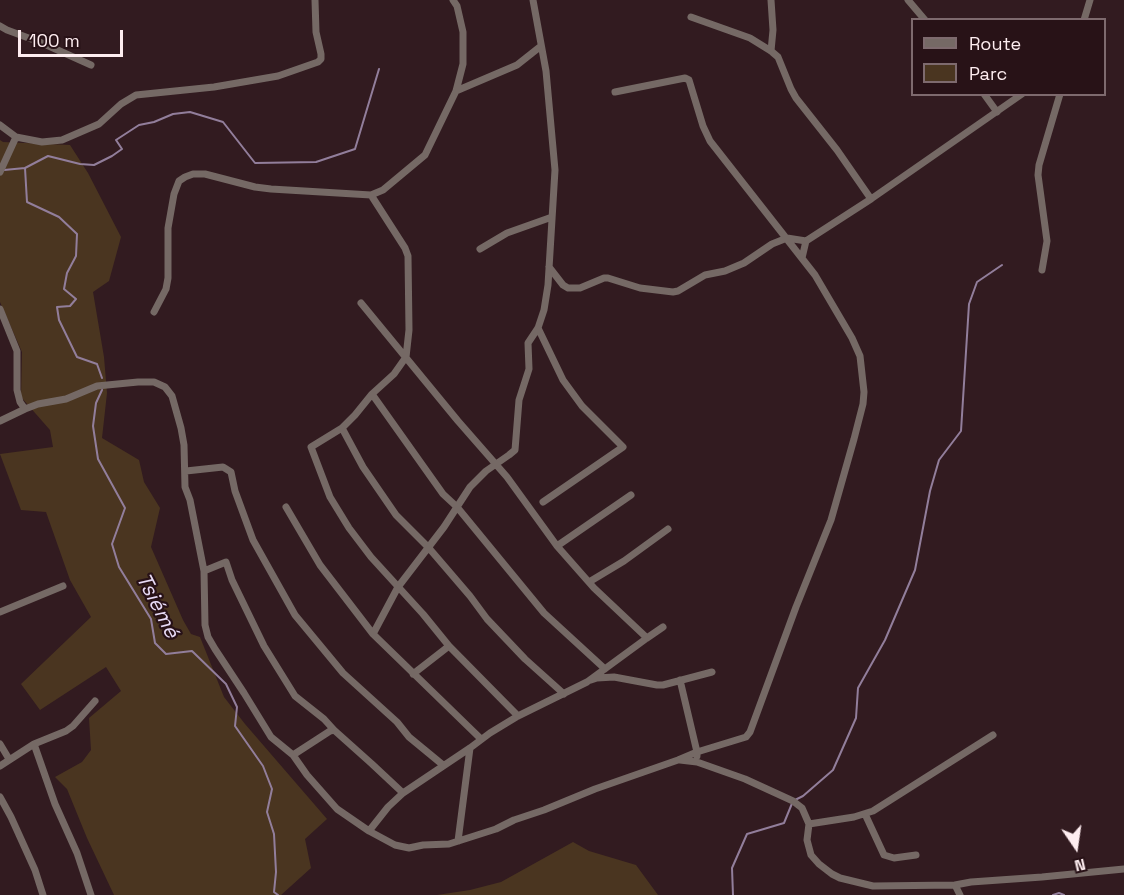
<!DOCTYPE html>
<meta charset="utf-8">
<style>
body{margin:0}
#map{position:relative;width:1124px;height:895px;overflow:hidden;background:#321b20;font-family:"Space Grotesk",sans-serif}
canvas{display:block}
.legend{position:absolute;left:911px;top:18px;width:195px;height:78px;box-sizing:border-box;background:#281217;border:2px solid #7e6a6e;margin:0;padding:8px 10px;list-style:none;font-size:18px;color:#feedf0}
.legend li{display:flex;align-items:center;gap:12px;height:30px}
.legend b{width:30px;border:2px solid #7e6a6e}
.north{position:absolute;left:1046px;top:817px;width:60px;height:60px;-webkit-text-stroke:4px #281217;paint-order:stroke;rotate:167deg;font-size:16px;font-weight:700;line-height:24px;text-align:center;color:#feedf0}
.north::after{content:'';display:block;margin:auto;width:21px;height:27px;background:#feedf0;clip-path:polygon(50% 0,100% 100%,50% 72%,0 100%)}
.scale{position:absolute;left:18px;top:30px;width:105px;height:27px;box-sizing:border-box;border:3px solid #feedf0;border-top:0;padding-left:8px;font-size:18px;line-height:21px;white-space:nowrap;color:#feedf0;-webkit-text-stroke:4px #281217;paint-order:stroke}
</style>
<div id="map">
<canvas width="1124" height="895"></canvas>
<ul class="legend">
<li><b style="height:8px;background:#756965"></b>Route</li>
<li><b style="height:16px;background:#4a3520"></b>Parc</li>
</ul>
<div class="north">N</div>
<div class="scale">100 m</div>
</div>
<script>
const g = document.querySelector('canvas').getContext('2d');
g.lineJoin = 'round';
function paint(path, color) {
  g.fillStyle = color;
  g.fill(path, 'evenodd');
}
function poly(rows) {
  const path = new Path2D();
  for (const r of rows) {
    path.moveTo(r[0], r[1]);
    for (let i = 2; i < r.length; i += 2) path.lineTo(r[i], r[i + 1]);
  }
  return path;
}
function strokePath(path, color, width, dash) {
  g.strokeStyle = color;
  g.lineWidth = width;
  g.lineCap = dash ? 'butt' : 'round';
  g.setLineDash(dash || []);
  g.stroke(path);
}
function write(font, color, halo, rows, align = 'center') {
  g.font = font + ' "Space Grotesk",sans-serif';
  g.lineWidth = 4.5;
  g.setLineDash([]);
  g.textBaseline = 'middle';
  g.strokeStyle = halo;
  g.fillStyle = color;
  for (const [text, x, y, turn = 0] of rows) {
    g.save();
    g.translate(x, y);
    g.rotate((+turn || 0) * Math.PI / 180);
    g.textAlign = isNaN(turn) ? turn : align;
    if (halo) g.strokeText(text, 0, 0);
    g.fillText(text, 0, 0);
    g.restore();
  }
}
paint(poly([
 [0,140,3,142,70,145,88,173,121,237,109,281,93,292,104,357,107,393,102,438,139,460,144,482,160,508,151,547,183,620,191,634,200,637,224,697,245,724,327,819,305,839,311,868,281,895,114,895,87,838,67,789,55,777,82,762,91,750,89,718,121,691,106,667,40,710,21,684,91,617,70,580,46,512,21,510,0,454,53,447,50,430,21,397,22,352,0,302],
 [573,842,589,851,636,865,658,895,437,895,470,890,501,882]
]), '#4a3520');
strokePath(poly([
 [25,168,48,156,80,164,94,165,112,156,122,149,116,140,139,125,154,122,173,114,190,112,223,122,255,163,316,162,355,149,379,69],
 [4,170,25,168,27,202,59,217,77,234,76,256,67,273,64,289,76,299,70,306,57,307,59,320,77,357,97,364,102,378],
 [102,390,96,403,93,426,98,459,125,508,112,544,119,567,151,619,155,643,166,654,192,651,226,684,237,707,235,726,263,766,272,789,267,812,274,834,276,872,274,892,278,895],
 [733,895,732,868,747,834,784,823,793,801,803,796,833,770,856,718,858,688,885,640,915,570,930,491,939,460,961,431,969,304,977,282,1002,265],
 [1053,895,1059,893,1064,895]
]), '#927e9b', 2);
strokePath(poly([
 [771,0,773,30,771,51],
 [908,0,925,20],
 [691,17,750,38,771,51,778,57,791,89,796,98,837,150,871,199],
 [1084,20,1090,0],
 [0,26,7,30,42,43,91,65],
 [456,91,517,65,541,46],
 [984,94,997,112],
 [0,125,16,137,42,142,62,140,99,124,121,104,136,95,214,87,278,76,318,62,321,59,321,54,316,32,315,0],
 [0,172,16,137],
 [371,195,405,248,408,256,409,330,406,357,394,374,372,394,355,415,342,428,311,447,330,497,349,528,371,557,423,614,449,646,518,716],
 [480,249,507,233,552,217],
 [802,258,806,241,871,199,1022,94],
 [549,267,563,285,568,288,580,288,604,278,608,278,640,288,673,292,678,291,705,275,725,271,744,263,772,244,787,238,806,241],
 [1042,270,1047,241,1038,175,1039,165,1060,94],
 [361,303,458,421,507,477,557,546,594,588,647,638],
 [0,309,17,351,17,390,20,402,25,409],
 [154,312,166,289,168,278,168,228,174,194,179,181,185,177,193,174,205,174,255,187,271,189,371,195,383,190,425,155,456,91,463,64,463,32,457,6,453,0],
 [538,328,563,380,582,406,623,447,543,502],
 [372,394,443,494,457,507,544,613,605,669],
 [0,421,25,409,38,404,66,399,97,386,138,382,154,382,165,387,172,396,181,428,184,445,185,487,190,500,204,571,205,625,208,637,215,649,244,693,271,737,293,755,307,775,337,809,369,831,395,845,409,848,423,845,449,844,496,829,514,820,544,810,595,789,678,760,697,752,746,737,750,732,796,607,831,520,854,439,863,404,864,392,860,356,852,338,815,275,710,141,703,126,689,80,685,78,615,92],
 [342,428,363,467,396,515,428,547,470,596,487,619,525,659,564,694],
 [186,471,223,467,231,472,235,491,253,540,295,615,343,673,397,722,409,737,443,765],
 [286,507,320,565,373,634,481,739],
 [557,546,631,495],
 [204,571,226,562,232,580,264,646,295,696,324,719,334,730],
 [589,582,624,561,668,529],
 [0,612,63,586],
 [373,634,398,587,444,527,470,487,486,471,509,455,515,450,519,400,529,369,528,343,538,328,544,310,548,285,555,170,546,71,533,0],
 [413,674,449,646],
 [591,680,597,678,614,677,657,685,663,685,712,672],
 [680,680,697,752,697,756],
 [0,744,9,759],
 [34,744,55,804,77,853,91,895],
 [293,755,330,731,334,730,372,764,403,793],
 [680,760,697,762,745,779,793,801,802,808,809,824,807,840,811,855,819,864,832,874,840,878,873,886,955,885,960,895],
 [0,766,34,744,66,731,73,726,95,701],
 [0,797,11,817,35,870,43,895],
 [865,814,884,855,894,858,916,855],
 [809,824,854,817,873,811,993,735],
 [369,831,388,807,403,793,470,748,490,733,518,716,587,682,647,638,663,627],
 [458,841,470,748],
 [955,885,971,882,1042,877,1124,869]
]), '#756965', 7);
write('italic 21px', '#e8dbf6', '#281217', [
 ["Tsiémé",157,606,63]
]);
</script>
